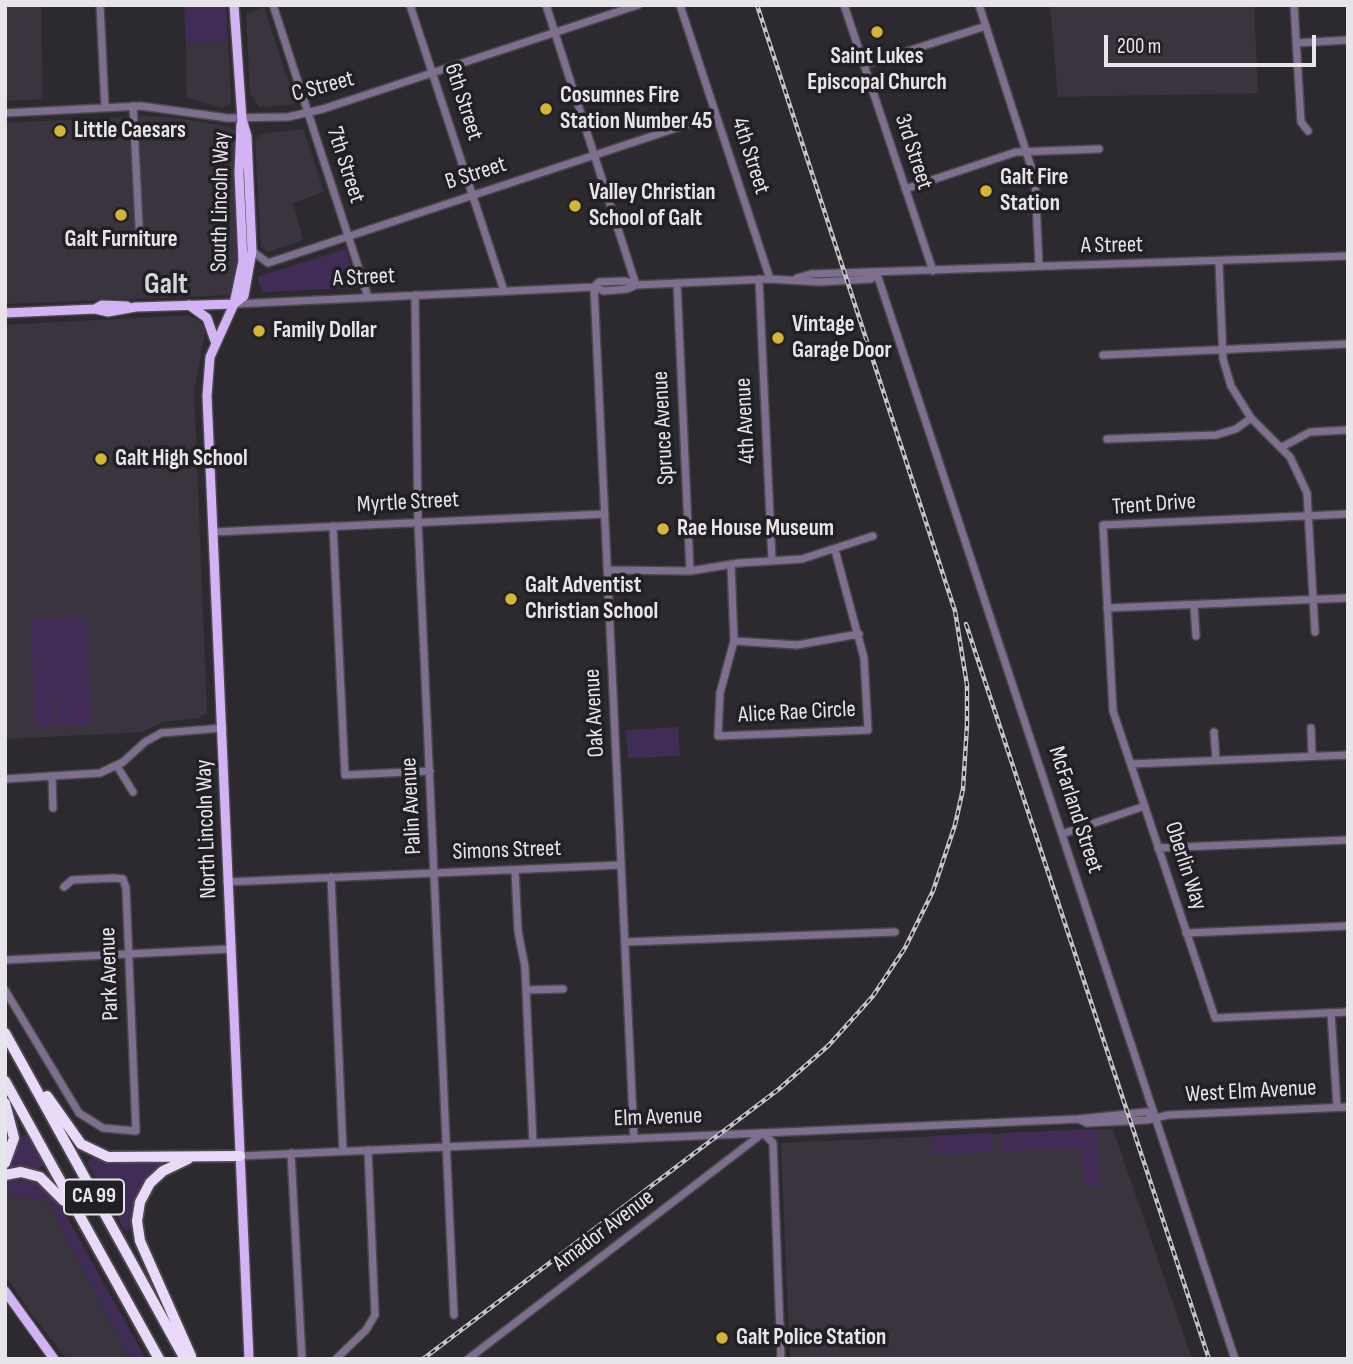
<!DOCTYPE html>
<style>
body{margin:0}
#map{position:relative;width:1353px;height:1364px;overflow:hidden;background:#2c2a2f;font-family:"Sofia Sans Condensed",sans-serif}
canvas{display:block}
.frame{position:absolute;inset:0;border:7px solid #e7e5e9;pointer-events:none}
.scale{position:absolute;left:1104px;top:35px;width:212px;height:32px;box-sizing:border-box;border:4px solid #e7e5e9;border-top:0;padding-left:9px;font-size:21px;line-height:24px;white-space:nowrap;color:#e7e5e9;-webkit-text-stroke:5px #222025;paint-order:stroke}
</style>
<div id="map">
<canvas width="1353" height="1364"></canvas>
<div class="frame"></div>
<div class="scale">200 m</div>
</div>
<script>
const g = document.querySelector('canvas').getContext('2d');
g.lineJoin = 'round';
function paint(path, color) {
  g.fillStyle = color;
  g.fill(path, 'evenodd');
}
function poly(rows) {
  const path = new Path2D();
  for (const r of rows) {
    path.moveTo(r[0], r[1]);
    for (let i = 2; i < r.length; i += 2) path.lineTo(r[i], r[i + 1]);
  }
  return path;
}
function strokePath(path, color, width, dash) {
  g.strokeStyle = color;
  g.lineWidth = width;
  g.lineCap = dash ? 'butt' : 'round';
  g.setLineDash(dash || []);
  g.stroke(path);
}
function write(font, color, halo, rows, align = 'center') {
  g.font = font + ' "Sofia Sans Condensed",sans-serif';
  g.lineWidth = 7;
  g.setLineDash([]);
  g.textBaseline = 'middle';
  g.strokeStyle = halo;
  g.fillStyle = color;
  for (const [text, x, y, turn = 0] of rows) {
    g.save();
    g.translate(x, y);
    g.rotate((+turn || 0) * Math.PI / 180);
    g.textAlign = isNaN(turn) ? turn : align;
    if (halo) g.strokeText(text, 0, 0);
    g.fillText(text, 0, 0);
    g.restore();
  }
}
paint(poly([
 [5,5,41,5,43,99,5,101],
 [1050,5,1254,5,1258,93,1058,97],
 [264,7,295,101,295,104,259,107,250,94,246,14],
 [228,41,231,103,222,108,187,98,186,43],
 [146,116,177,118,230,127,236,133,239,269,230,295,5,304,5,123],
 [303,129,324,192,293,203,303,240,269,252,261,247,255,139,261,134],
 [189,315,203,323,205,334,194,390,207,713,198,718,162,722,143,732,5,739,5,325],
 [1113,1129,1192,1359,790,1359,781,1143],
 [5,1193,48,1202,130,1359,67,1359,29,1311,5,1274]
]), '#39343e');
paint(poly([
 [184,5,226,5,228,41,186,43],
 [346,249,358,288,262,292,257,277],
 [86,616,92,724,58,726,55,679,56,726,35,727,30,618],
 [678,727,680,756,628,758,626,730],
 [1097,1129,1100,1186,1084,1187,1082,1148,1001,1151,1001,1133],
 [991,1133,993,1152,930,1154,931,1136],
 [27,1134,44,1165,36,1170,7,1170,18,1140],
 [94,1157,118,1163,174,1161,156,1171,143,1184,136,1198,132,1227,125,1231,87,1162],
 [5,1180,38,1182,57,1199,146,1359,130,1359,48,1202,5,1193]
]), '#412c56');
const minor = poly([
 [100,5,105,108],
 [273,5,368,297],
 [410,5,504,291],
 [546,5,636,285],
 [680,5,770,279],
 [844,5,933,271],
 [979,5,1035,179,1039,266],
 [1294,5,1301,122,1308,131],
 [1296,43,1348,40],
 [864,65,986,26],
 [133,106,140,245],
 [5,113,141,106,228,118,288,117,323,109,638,5],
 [905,189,1016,152,1099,149],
 [252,251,268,263,716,115],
 [1219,262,1223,359,1231,386,1251,418,1290,457,1307,493,1315,632],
 [877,274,1235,1359],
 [797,278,811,274,1348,256],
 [759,279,772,561],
 [677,283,690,571],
 [594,287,634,1139],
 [594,287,604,291,627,289,636,285],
 [415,295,418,522,454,1315],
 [234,304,594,287,599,282,625,281,636,285,770,279,819,282,871,279,877,274],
 [1103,355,1348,344],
 [1107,439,1216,435,1236,429,1251,418],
 [1282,447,1310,432,1348,430],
 [1348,514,1103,525,1113,711,1215,1018,1348,1012],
 [333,526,345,775,430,771],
 [213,532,605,514],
 [731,564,734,641,720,693,718,736,868,730,864,658,835,550],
 [608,570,690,571,739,563,802,559,873,536],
 [1194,605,1196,636],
 [1107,608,1348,598],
 [734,641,797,645,859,634],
 [1311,728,1312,756],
 [1214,732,1216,760],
 [1131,764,1348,755],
 [117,766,133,792],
 [52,776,53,808],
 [5,779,100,773,123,762,145,742,161,733,223,728],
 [1062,834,1145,806],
 [1158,848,1348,840],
 [515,870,518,931,525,967,533,1143],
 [331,877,343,1151],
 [227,882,621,865],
 [1186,933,1348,926],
 [625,942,895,932],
 [5,960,230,949],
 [5,990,79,1113,103,1128,136,1131,126,888,123,879,114,878,72,880,64,887],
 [526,990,563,989],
 [1331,1013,1337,1107],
 [1079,1119,1087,1123,1147,1120,1168,1115,1348,1107],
 [291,1153,302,1359],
 [240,1156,1079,1119,1146,1112,1155,1116],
 [336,1359,366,1330,375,1315,368,1150],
 [468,1359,763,1133,773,1143,781,1359]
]);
const major = poly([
 [234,5,242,119,247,136,252,251,244,296,234,304,210,357,207,396,249,1359],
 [234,304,243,261,239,173,241,124],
 [189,305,207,318,215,341],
 [95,309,102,305,127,306],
 [5,313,95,309,108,312,136,307,234,304],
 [5,1291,54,1359]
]);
const highway = poly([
 [5,1033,185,1359],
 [5,1081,159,1359],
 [47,1096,81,1144,108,1157,240,1156],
 [5,1103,14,1138,5,1163],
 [188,1159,163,1171,150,1183,140,1202,137,1221,140,1241,191,1356],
 [5,1175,21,1172,40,1177,64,1201]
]);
strokePath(minor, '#4a484d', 10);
strokePath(major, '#4a484d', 12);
strokePath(highway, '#4a484d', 14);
strokePath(minor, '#7e6f8e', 7);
strokePath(major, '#d2b3f3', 9);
strokePath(highway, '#e8daf8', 10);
const rail = poly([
 [966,624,1209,1359],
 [423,1359,779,1089,829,1045,873,996,905,948,933,891,955,825,963,789,967,725,967,685,955,611,757,5]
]);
strokePath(rail, '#c5c3c7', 4.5);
strokePath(rail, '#222025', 2, [5]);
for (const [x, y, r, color] of [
 [877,32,7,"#d2b736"],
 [546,109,7,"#d2b736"],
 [60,131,7,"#d2b736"],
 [986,191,7,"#d2b736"],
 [575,206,7,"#d2b736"],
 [121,215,7,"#d2b736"],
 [259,331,7,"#d2b736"],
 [778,338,7,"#d2b736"],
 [101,459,7,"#d2b736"],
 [663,529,7,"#d2b736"],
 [511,599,7,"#d2b736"],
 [722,1338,7,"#d2b736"]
]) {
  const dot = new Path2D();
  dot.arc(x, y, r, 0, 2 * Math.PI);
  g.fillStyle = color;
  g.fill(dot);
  strokePath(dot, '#222025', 2.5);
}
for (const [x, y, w] of [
 [94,1197,60]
]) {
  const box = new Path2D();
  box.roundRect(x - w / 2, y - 17.5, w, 35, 5);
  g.fillStyle = '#222025';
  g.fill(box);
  strokePath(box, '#e7e5e9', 2);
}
write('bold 21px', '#e7e5e9', null, [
 ["CA 99",94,1197]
]);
write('bold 23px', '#e7e5e9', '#222025', [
 ["Saint Lukes",877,57,"center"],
 ["Episcopal Church",877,83,"center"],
 ["Cosumnes Fire",560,96],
 ["Station Number 45",560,122],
 ["Little Caesars",74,131],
 ["Galt Fire",1000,178],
 ["Station",1000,204],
 ["Valley Christian",589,193],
 ["School of Galt",589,219],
 ["Galt Furniture",121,240,"center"],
 ["Vintage",792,325],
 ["Garage Door",792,351],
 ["Family Dollar",273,331],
 ["Galt High School",115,459],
 ["Rae House Museum",677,529],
 ["Galt Adventist",525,586],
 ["Christian School",525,612],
 ["Galt Police Station",736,1338]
], 'left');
write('23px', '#e7e5e9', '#222025', [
 ["C Street",323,87,-15],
 ["6th Street",463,102,72],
 ["3rd Street",913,152,72],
 ["4th Street",750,156,72],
 ["7th Street",345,165,72],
 ["B Street",476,174,-18],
 ["South Lincoln Way",221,202,-89],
 ["A Street",1112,246,-1],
 ["A Street",364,278,-3],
 ["4th Avenue",746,421,-93],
 ["Spruce Avenue",664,428,-93],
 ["Myrtle Street",408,503,-3],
 ["Trent Drive",1154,505,-4],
 ["Oak Avenue",595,713,-93],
 ["Alice Rae Circle",797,713,-3],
 ["Palin Avenue",412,806,-93],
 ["McFarland Street",1075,810,72],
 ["North Lincoln Way",207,829,-92],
 ["Simons Street",507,851,-2],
 ["Oberlin Way",1185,866,72],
 ["Park Avenue",110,974,-92],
 ["West Elm Avenue",1251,1092,-3],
 ["Elm Avenue",658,1118,-2],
 ["Amador Avenue",604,1231,-37]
]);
write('bold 30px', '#d8d5dc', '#222025', [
 ["Galt",166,285]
]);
</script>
